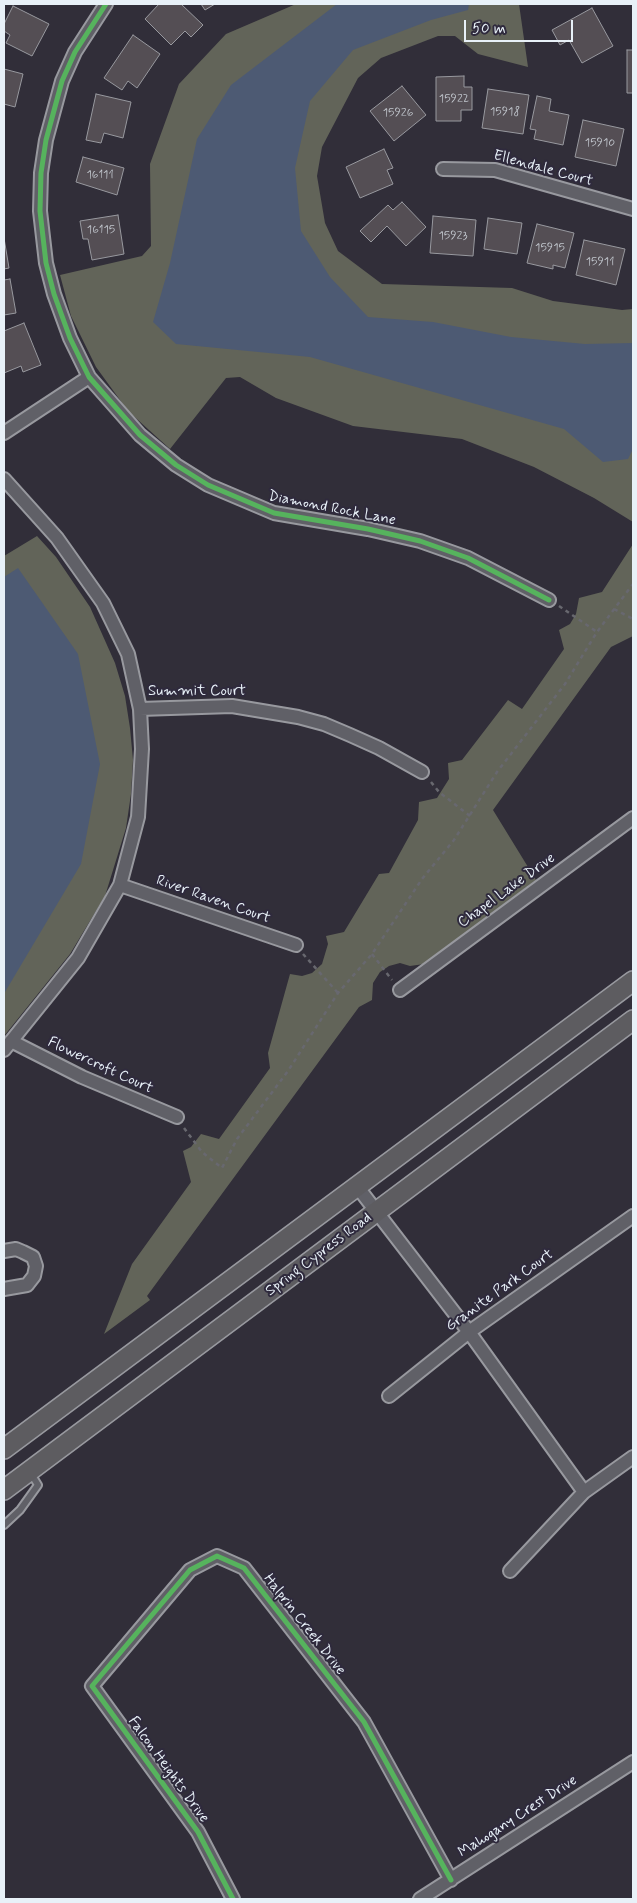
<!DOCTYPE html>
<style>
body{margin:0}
#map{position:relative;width:637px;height:1903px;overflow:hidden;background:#312e39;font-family:Mynerve,sans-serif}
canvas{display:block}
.frame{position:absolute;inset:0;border:5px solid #e8f1f8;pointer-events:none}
.scale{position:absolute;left:464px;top:20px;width:109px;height:22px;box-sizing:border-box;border:2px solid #e8f1f8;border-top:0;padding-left:6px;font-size:15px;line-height:18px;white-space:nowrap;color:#e8f1f8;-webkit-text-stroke:4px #2f2a3d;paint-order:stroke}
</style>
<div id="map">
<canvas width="637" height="1903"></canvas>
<div class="frame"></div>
<div class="scale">50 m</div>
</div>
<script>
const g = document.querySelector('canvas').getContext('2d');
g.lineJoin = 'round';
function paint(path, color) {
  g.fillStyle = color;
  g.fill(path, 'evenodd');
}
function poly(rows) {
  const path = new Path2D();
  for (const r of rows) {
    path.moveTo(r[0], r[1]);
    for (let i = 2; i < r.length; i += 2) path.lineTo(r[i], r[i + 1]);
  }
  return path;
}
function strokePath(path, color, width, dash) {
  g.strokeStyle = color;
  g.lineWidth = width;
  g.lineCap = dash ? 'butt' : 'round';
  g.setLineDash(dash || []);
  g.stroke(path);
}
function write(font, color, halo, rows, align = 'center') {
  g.font = font + ' Mynerve,sans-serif';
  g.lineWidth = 4;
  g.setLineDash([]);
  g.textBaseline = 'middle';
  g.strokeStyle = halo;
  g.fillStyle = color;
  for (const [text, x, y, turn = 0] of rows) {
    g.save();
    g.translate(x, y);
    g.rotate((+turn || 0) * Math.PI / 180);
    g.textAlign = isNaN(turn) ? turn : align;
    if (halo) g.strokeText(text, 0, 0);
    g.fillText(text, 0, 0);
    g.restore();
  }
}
paint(poly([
 [296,4,519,4,528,67,478,54,455,36,438,36,381,58,358,78,322,147,317,176,325,223,338,251,382,284,512,288,553,301,622,310,633,309,633,522,594,498,534,467,462,439,353,426,276,398,240,377,226,378,170,449,128,411,96,367,71,316,60,275,142,256,151,246,150,164,179,84,226,34],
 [37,536,56,557,90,607,115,663,125,696,130,728,133,760,131,794,126,828,105,896,70,954,4,1036,4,556],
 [633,544,633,636,611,647,493,810,536,880,424,964,410,966,400,963,389,966,380,972,373,983,372,1000,359,1007,147,1296,150,1300,104,1334,132,1264,191,1182,183,1151,191,1147,201,1134,219,1139,270,1068,268,1053,290,974,302,976,312,973,322,964,328,944,326,936,344,932,379,874,389,873,418,820,419,802,437,798,449,779,448,763,462,760,508,700,522,709,564,649,559,630,570,624,576,614,579,598,602,592]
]), '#626459');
paint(poly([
 [337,4,469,4,468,10,431,20,353,50,310,101,295,168,301,231,330,277,368,317,433,322,511,337,585,344,633,343,633,449,628,459,603,462,564,429,310,357,176,344,153,322,170,263,197,139,231,85],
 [18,568,78,654,100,764,81,864,5,992,4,577]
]), '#4d5a73');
const building = poly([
 [159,4,181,4,203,25,191,37,185,31,171,45,145,19,159,4],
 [201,4,215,4,205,10,201,4],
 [13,6,49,24,32,56,6,43,10,35,4,31,4,24,13,6],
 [592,8,613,46,582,63,569,40,560,45,552,30,592,8],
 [133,35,160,54,137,88,128,81,122,90,104,78,133,35],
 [627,50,633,50,633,93,627,93,627,50],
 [4,69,23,74,15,107,4,104,4,69],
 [464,76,464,87,472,87,472,110,461,110,461,121,436,121,436,77,464,76],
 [402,86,426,115,394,141,370,111,402,86],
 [488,89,529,95,523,134,482,128,488,89],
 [96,94,131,102,123,138,104,133,101,143,86,140,96,94],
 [537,96,551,99,549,111,569,115,563,145,534,139,536,130,530,129,537,96],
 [583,120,624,129,616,166,575,157,583,120],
 [384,149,393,168,387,170,393,184,360,198,346,167,384,149],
 [83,157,124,168,117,195,76,182,83,157],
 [402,202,426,227,406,246,387,226,371,242,360,231,388,205,393,210,402,202],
 [118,215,124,254,92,260,88,239,83,239,80,221,118,215],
 [433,216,476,220,473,256,430,253,433,216],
 [488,218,522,223,517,254,484,249,488,218],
 [537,224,574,233,565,268,553,265,553,269,527,263,537,224],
 [4,238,9,268,4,269,4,238],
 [584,240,625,249,616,285,576,275,584,240],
 [10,279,16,313,4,315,4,280,10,279],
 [24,323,41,365,23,372,21,366,4,373,4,331,24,323]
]);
paint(building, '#544e54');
strokePath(building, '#98999f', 1);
const lane = poly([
 [4,1525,20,1510,38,1485,30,1472]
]);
const street = poly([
 [106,4,75,52,62,81,46,140,41,173,40,211,46,263,54,294,70,338,89,377,140,435,176,465,208,485,274,513,368,529,420,541,468,558,549,600],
 [443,169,495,170,633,209],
 [4,433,89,377],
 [4,479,57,538,103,603,128,654,140,709,142,749,138,817,120,885,78,958,4,1050],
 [140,709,232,706,298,717,324,724,350,735,379,748,422,772],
 [120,885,296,945],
 [400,990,633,818],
 [11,1041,82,1077,177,1117],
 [356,1185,469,1332,584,1492],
 [4,1251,16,1249,23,1252,33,1257,36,1266,34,1276,27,1285,4,1289],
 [389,1396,469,1332,633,1216],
 [510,1571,584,1492,633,1457],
 [233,1899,198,1832,92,1686,190,1570,217,1556,244,1568,364,1722,451,1880],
 [420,1899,633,1762]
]);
const primary = poly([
 [4,1449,633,981],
 [4,1490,633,1020]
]);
strokePath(lane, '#98999f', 10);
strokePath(street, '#98999f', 16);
strokePath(primary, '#98999f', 22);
strokePath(poly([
 [559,606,597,632],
 [614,609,633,619],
 [431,782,439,792,470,816],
 [303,954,338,993],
 [372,954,392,980],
 [184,1128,202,1152,222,1168,237,1139,288,1071,338,993,372,954,422,879,454,840,497,772,565,684,597,632,633,584]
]), '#68686f', 2.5, [4, 4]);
strokePath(lane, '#606067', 6);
strokePath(street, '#606067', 12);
strokePath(primary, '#5d5c60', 19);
strokePath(poly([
 [106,4,75,52,62,81,46,140,41,173,40,211,46,263,54,294,70,338,89,377,140,435,176,465,208,485,274,513,368,529,420,541,468,558,549,600],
 [233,1899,198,1832,92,1686,190,1570,217,1556,244,1568,364,1722,451,1880]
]), '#56b35d', 5);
write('12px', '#c3c8cf', null, [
 ["15922",454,99],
 ["15918",505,112],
 ["15926",398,113],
 ["15910",600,143],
 ["16111",100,175],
 ["16115",101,230],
 ["15923",453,236],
 ["15915",550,248],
 ["15911",600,262]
]);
write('15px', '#e8f1f8', '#2f2a3d', [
 ["Ellendale Court",543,169,15],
 ["Diamond Rock Lane",332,509,11],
 ["Summit Court",197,692],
 ["Chapel Lake Drive",507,891,-36],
 ["River Raven Court",213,900,19],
 ["Flowercroft Court",100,1066,25],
 ["Spring Cypress Road",319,1255,-37],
 ["Granite Park Court",500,1291,-36],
 ["Halprin Creek Drive",304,1625,52],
 ["Falcon Heights Drive",168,1770,54],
 ["Mahogany Crest Drive",518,1817,-33]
]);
</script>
